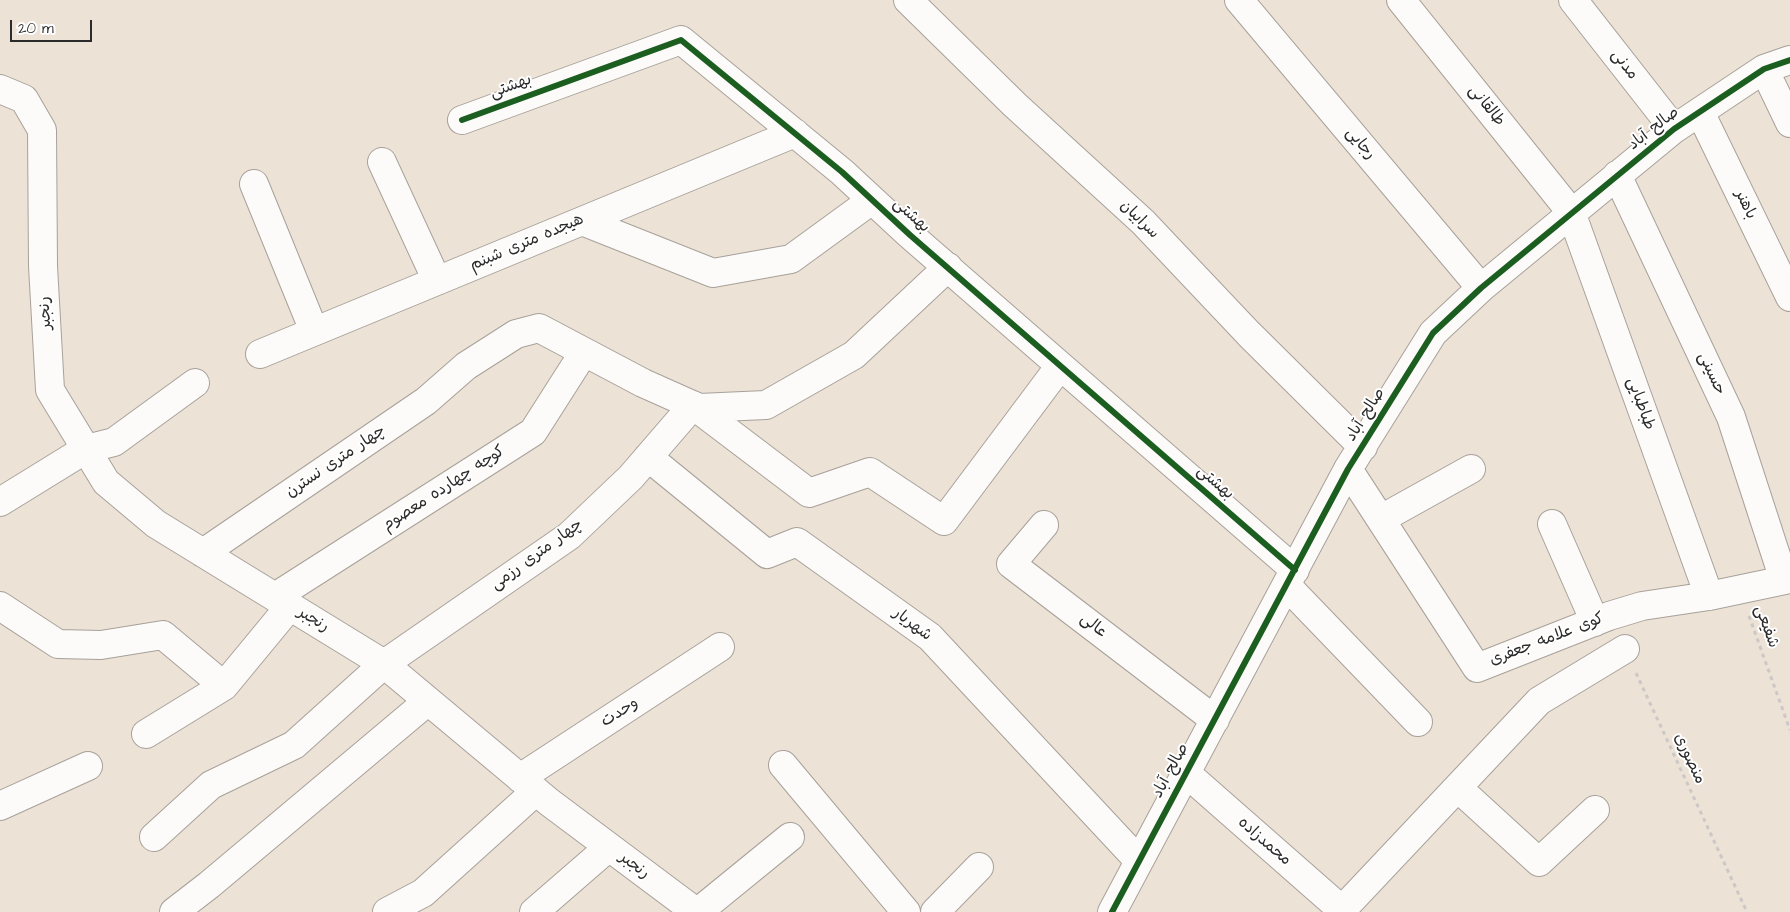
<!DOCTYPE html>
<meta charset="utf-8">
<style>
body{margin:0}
#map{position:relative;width:1790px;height:912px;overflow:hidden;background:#ede2d6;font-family:"Architects Daughter",sans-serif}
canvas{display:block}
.scale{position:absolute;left:10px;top:20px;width:82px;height:22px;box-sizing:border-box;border:2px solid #2b2b2b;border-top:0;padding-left:6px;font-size:15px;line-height:18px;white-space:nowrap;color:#2b2b2b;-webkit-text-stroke:4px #fff;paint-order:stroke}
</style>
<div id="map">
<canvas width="1790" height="912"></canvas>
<div class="scale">20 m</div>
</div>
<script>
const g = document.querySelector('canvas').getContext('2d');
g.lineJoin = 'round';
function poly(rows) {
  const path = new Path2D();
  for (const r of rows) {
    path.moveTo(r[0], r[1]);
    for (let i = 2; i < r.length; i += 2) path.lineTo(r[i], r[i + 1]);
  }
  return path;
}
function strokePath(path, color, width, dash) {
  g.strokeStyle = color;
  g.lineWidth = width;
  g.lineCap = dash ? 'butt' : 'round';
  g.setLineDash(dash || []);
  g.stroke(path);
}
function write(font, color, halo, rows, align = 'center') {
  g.font = font + ' "Architects Daughter","Playpen Sans Arabic",sans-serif';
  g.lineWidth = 4;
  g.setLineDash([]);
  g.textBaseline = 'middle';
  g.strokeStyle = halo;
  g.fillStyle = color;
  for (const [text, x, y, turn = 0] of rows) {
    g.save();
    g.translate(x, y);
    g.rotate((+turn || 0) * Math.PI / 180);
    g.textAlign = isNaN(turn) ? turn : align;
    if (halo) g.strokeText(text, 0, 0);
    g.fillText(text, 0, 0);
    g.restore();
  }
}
const minor = poly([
 [908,0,1015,105,1143,222,1249,334,1363,447],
 [1239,0,1481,288],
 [1401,0,1571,212,1709,596],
 [1573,0,1674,129],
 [1764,69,1790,123],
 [0,89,24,99,42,130,43,266,50,390,106,482,156,524,384,664,549,802,696,912],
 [1700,112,1790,297],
 [462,120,681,40,842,172,910,235,1295,570],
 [382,162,437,281],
 [1617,175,1731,417,1784,580],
 [254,184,314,331],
 [582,221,713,273,791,259,872,200],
 [260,354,795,133],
 [648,457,767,554,797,542,930,637,1139,861],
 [1348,469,1477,668,1609,616,1642,606,1709,596,1790,579],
 [0,502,86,449,114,442,195,383],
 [1381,519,1471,469],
 [1552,524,1595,622],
 [1044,525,1011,564,1215,720],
 [203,553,426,401,466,366,516,334,539,328,643,383,699,408,766,405,854,355,948,267],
 [1287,586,1418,722],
 [275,597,533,432,584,352],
 [0,606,58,644,101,645,163,635,224,686],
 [146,734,224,686,290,606],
 [783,765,906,912],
 [1186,773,1342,910],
 [520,778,720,647],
 [1458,788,1539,862,1595,810],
 [0,806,88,766],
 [154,837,211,785,294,745,384,664,569,536,631,477,693,405,809,493,870,472,944,521,1060,366],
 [174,912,209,885,428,701],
 [387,912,423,893,536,791],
 [534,912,609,847],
 [698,912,790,837],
 [935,912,979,867],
 [1112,912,1348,469,1433,333,1481,288,1674,129,1764,69,1790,60],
 [1340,912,1539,701,1625,649]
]);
strokePath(minor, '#a7a19a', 30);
strokePath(poly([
 [1749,616,1790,730],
 [1636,673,1747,912]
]), '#cbc8c6', 3, [4, 4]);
strokePath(minor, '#fcfbf9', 28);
strokePath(poly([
 [462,120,681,40,842,172,910,235,1295,570],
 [1112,912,1348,469,1433,333,1481,288,1674,129,1764,69,1790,60]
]), '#1b5e20', 6);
write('16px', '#2b2b2b', '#fff', [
 ["مدنی",1624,65,52],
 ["بهشتی",511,87,-20],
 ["طالقانی",1486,106,51],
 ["صالح آباد",1654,129,-38],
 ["رجایی",1360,144,50],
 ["باهنر",1745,205,64],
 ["بهشتی",911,216,42],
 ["سرابیان",1139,220,44],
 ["هیجده متری شبنم",527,243,-23],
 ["رنجبر",46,313,-93],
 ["حسینی",1711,374,65],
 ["طباطبایی",1640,404,70],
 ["صالح آباد",1366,415,-58],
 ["چهار متری نسترن",336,462,-34],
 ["بهشتی",1215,483,41],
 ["کوچه چهارده معصوم",444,489,-33],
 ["چهار متری رزمی",537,555,-36],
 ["رنجبر",313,620,31],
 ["شهریار",912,625,37],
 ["عالی",1093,626,38],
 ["شفیعی",1766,627,70],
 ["کوی علامه جعفری",1547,640,-21],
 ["وحدت",620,713,-33],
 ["منصوری",1689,759,65],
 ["صالح آباد",1171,771,-62],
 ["محمدزاده",1264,842,41],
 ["رنجبر",634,866,37]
]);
</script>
